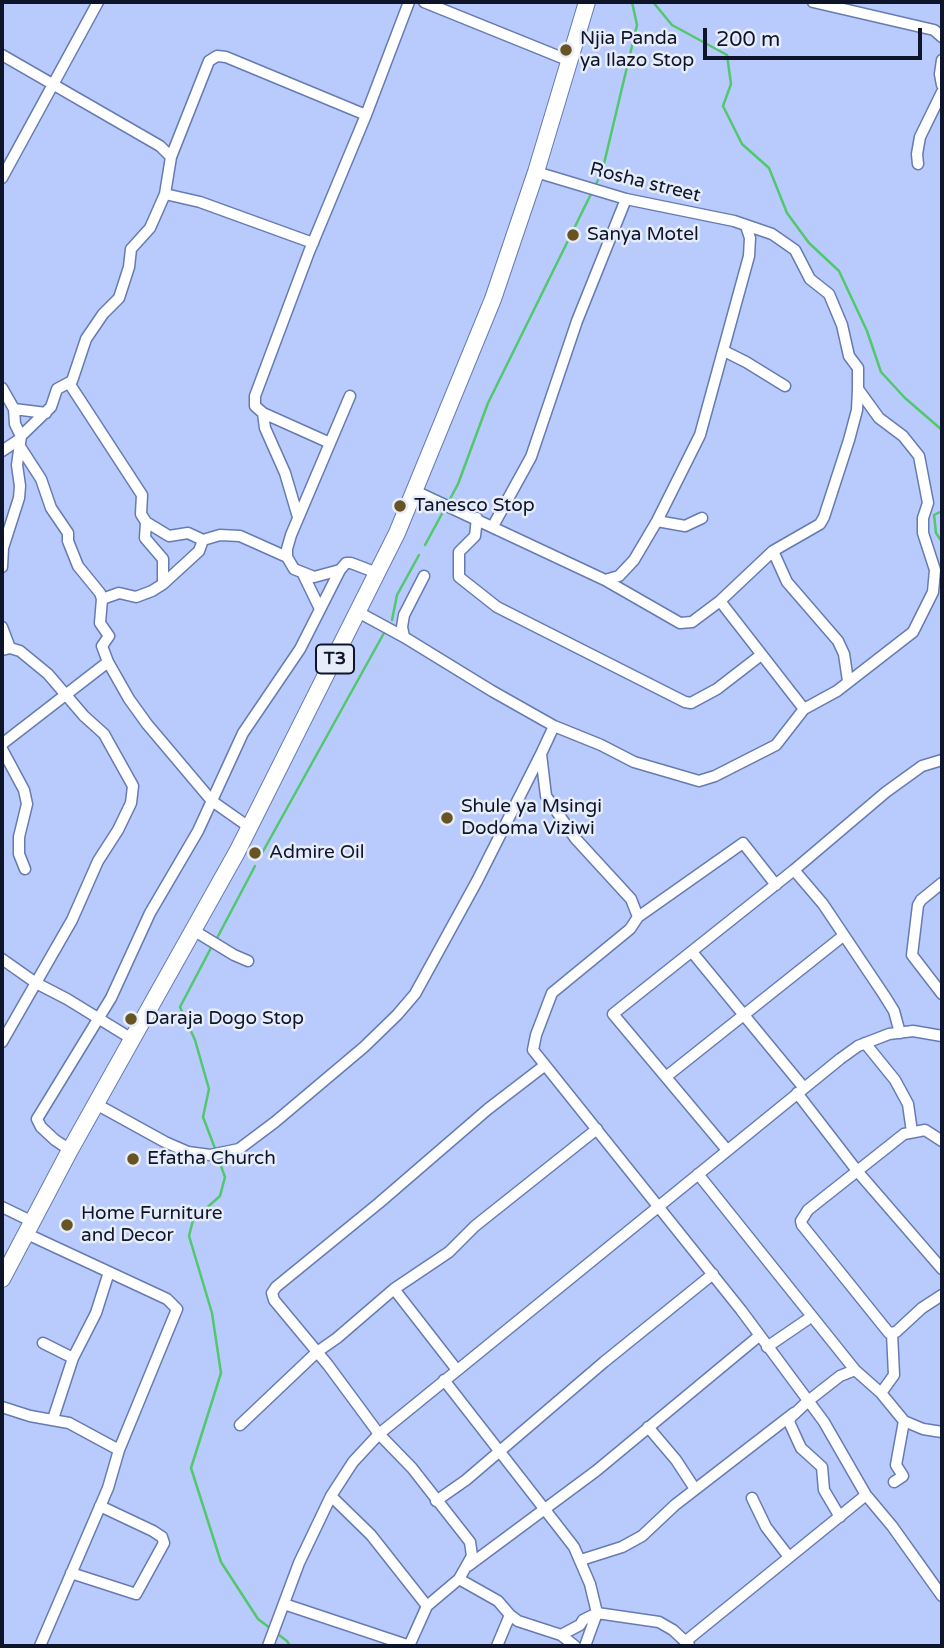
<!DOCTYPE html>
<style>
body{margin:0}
#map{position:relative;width:944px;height:1648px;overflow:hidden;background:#b8cbfc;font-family:"Varela Round",sans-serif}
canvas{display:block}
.frame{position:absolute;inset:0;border:4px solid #0e152b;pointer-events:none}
.scale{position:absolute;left:703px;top:28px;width:219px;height:32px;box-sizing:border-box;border:4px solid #0e152b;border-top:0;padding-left:9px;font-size:21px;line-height:24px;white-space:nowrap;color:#0e152b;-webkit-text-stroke:5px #e7ecf9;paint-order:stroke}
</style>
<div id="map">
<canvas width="944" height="1648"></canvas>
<div class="frame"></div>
<div class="scale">200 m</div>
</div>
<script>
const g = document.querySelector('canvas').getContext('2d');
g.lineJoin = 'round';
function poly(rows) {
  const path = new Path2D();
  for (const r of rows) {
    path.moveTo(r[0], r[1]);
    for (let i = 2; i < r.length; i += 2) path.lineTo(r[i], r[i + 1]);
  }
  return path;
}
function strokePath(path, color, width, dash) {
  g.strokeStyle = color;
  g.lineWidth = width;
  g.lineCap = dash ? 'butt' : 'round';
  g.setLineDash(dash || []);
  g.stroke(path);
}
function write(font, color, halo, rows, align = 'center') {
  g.font = font + ' "Varela Round",sans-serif';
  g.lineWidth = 5;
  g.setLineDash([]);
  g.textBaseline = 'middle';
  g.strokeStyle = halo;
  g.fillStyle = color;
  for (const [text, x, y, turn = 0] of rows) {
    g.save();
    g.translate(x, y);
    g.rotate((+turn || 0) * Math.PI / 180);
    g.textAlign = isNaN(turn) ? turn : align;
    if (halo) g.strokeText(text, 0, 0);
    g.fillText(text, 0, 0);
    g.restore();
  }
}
strokePath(poly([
 [653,2,672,25,727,55,731,84,723,106,742,144,769,168,787,213,809,243,839,271,867,331,881,372,905,398,942,430],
 [596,184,602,172,637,25,632,2],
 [450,499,458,484,488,403,591,194],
 [942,511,934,515,936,533,942,542],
 [425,545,444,510],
 [392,620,397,595,419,555],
 [261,855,384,633],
 [216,940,255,866],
 [212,946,180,1007,195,1040,209,1089,203,1117,216,1151],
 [218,1158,225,1177,220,1196,193,1220,189,1236,212,1313,221,1373,191,1468,221,1562,258,1619,270,1628],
 [275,1632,287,1641,290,1646]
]), '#52c76c', 2.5);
const minor = poly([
 [424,2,570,61],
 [813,2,934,30,942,37],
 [2,55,160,146,171,157],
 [942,60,940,74,942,85],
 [918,164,917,154,920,137,942,92],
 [2,178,98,2],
 [165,194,200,202,313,243],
 [724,351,746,362,785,386],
 [69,383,142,495,141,514,146,522,145,538,163,559,163,584],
 [2,388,14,409,46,413],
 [350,396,291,535,287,549,287,557,294,569,314,577,340,570,346,563,351,563,377,573],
 [14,409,15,424,21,436],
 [263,413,265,428,285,473,298,517],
 [330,443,263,413,255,406,255,396,309,252,366,115,409,2],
 [19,445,41,479,51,508,68,533,68,541,78,566,100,593,102,599,100,623,109,636,102,646,108,662,129,699,147,724,212,801,249,827],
 [2,451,20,439],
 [415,491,605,580,680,623,692,622,720,601,773,551,820,524,824,517,849,440,857,410,858,389],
 [477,518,475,536,459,552,459,577,497,607,685,702,691,703,717,689,761,655],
 [657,521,685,526,702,518],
 [146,522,169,536,188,533,203,540,220,535,240,536,287,557],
 [493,526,531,457,577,321,626,199],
 [773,551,787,582,838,641,844,654,848,681],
 [2,567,3,548,19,498,20,486,17,465,21,436,51,407,57,389,72,381,86,339,103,314,119,298,129,267,131,249,150,228,165,194,171,157,209,61,217,56,226,57,366,115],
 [303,574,320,609],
 [605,580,619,576,634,560,657,521,700,435,749,256,750,238,746,226],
 [102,599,119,593,136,597,152,591,163,584,199,551,203,540],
 [720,601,804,709],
 [358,612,404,637,492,691,554,726,601,745,634,762,699,781,715,776,776,745,804,709,837,691,913,632,933,592,935,570,923,533,923,518,928,503,919,456,903,436,879,418,858,389,858,368,849,356,842,325,829,294,810,279,795,250,772,234,734,221,626,199,536,172],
 [2,627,10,648],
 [404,637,402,627,404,615,424,576],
 [2,650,10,648,20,651,48,674,84,716,104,734,133,786,131,803,118,830,98,861,72,920,2,1042],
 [554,726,541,754,546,796,575,838,631,899,638,917,630,929,552,993,536,1035,533,1050,741,1310,824,1422,866,1495,892,1526,942,1596],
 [2,744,108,662],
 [2,749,24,790,27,804,19,837,19,854,25,869],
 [794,870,823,904,884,995,894,1011,900,1033],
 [942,883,921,900,918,905,912,955,942,994],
 [638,917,743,843,776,885],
 [193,930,234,955,248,961],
 [692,952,804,1088],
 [2,959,36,983,67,999,132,1039],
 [865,1043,895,1080,908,1104,912,1132],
 [667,1076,843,936],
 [797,1093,858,1172,942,1269],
 [96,1104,165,1142,188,1152,210,1155,239,1149,275,1122,364,1047,397,1015,415,994,477,881,541,754],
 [942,1141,925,1130,904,1134,808,1210,801,1221,802,1225,889,1333,896,1332,922,1308,942,1295],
 [70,1150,55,1140,41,1127,37,1119,111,998,150,913,198,831,243,733,300,649,340,570],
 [727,1150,613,1014,794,870,886,792,922,766,942,760],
 [698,1174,855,1370,881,1393,904,1421,923,1429,942,1432],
 [2,1207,31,1221],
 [25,1233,167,1299,177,1309,119,1450,108,1488,40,1646],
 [394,1289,457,1370],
 [43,1343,73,1358],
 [767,1347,811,1317],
 [444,1380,574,1547,590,1584,597,1613,585,1646],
 [881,1393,894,1375,892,1333],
 [2,1407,30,1416,69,1423,119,1450],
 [53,1419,73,1358,96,1313,109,1272],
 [240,1425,317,1352,337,1338,394,1289,449,1252,475,1226,597,1129],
 [648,1427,676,1460,695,1489],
 [894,1482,903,1476,896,1465,904,1421],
 [331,1496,371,1535,427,1606],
 [752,1498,766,1527,789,1557],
 [436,1501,466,1480,604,1362,713,1274],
 [840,1517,824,1490,822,1467,801,1448,790,1424,789,1419,808,1401,840,1376,855,1370],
 [581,1560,622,1547,642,1536,675,1505,794,1413],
 [468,1566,596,1471,759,1336],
 [71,1573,136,1594,164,1543,162,1537,153,1531,100,1506],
 [459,1579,498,1601,510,1615,518,1621,561,1635,575,1646],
 [284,1604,410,1646],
 [561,1635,580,1625,583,1620,597,1613,659,1622,673,1630,689,1645],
 [686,1641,866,1495],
 [268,1646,299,1563,331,1496,353,1462,379,1434,840,1059,858,1046,889,1034,913,1031,942,1036],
 [409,1646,427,1606,459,1579,472,1556,470,1542,412,1468,379,1434,328,1365,274,1300,272,1293,276,1287,379,1203,488,1109,544,1066],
 [497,1646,510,1615]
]);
const highway = poly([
 [2,1279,70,1150,237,852,397,533,493,299,536,172,587,2]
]);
strokePath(minor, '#677bb3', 13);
strokePath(highway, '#677bb3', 18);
strokePath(minor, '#fff', 10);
strokePath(highway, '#fff', 16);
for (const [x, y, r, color] of [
 [566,50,7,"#675422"],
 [573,235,7,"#675422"],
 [400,506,7,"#675422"],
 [447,818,7,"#675422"],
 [255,853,7,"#675422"],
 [131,1019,7,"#675422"],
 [133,1159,7,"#675422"],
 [67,1225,7,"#675422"]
]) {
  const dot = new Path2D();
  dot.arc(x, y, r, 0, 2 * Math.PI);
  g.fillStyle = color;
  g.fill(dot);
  strokePath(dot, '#e7ecf9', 2.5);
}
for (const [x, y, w] of [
 [335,659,38]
]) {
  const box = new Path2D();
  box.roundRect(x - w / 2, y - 14.5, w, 29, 5);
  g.fillStyle = '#e7ecf9';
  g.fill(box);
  strokePath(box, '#0e152b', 2);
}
write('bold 18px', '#0e152b', null, [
 ["T3",335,659]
]);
write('19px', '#0e152b', '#e7ecf9', [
 ["Njia Panda",580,39],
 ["ya Ilazo Stop",580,61],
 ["Sanya Motel",587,235],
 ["Tanesco Stop",414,506],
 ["Shule ya Msingi",461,807],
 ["Dodoma Viziwi",461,829],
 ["Admire Oil",269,853],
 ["Daraja Dogo Stop",145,1019],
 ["Efatha Church",147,1159],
 ["Home Furniture",81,1214],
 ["and Decor",81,1236]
], 'left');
write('19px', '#0e152b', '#e7ecf9', [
 ["Rosha street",645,183,14]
]);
</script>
